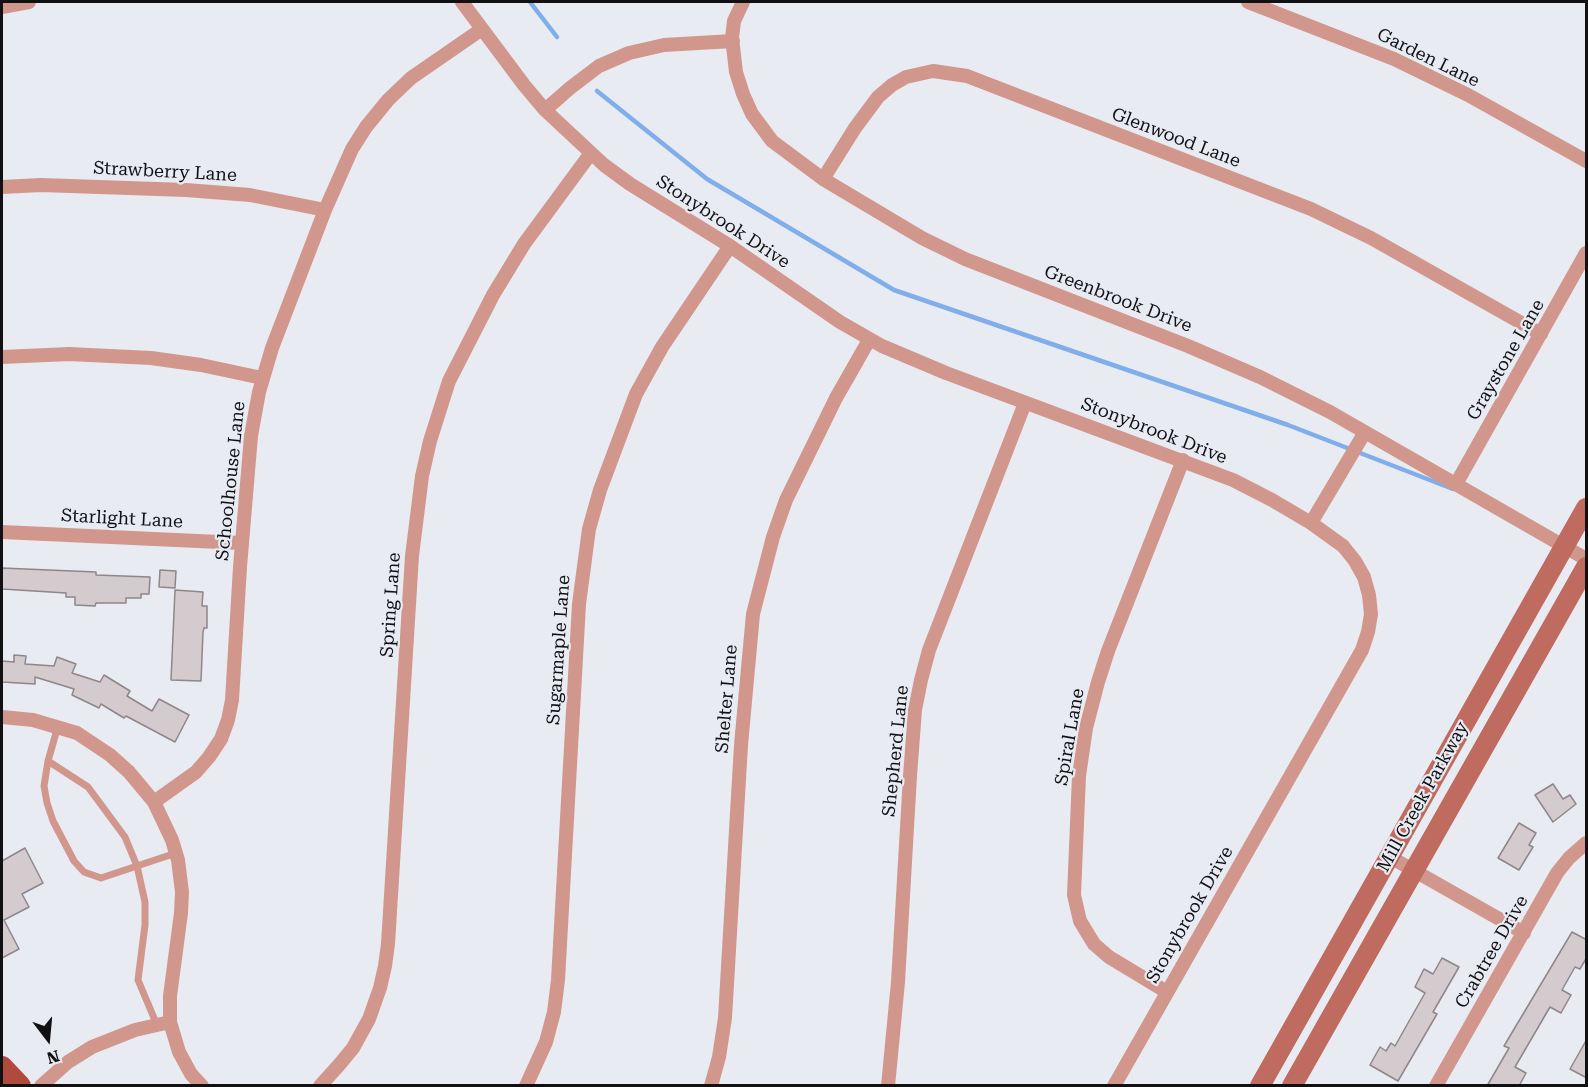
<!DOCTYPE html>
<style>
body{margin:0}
#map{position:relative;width:1588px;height:1087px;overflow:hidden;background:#e9ebf3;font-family:"Roboto Serif",serif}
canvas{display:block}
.frame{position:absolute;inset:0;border:3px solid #111114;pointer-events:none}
.north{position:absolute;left:18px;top:1009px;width:60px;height:60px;-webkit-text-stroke:4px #e9ebf3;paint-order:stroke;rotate:164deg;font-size:16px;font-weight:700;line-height:24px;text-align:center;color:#111114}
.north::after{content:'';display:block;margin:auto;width:21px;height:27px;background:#111114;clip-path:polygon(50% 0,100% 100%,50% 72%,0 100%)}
</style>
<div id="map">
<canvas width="1588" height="1087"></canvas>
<div class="frame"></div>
<div class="north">N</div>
</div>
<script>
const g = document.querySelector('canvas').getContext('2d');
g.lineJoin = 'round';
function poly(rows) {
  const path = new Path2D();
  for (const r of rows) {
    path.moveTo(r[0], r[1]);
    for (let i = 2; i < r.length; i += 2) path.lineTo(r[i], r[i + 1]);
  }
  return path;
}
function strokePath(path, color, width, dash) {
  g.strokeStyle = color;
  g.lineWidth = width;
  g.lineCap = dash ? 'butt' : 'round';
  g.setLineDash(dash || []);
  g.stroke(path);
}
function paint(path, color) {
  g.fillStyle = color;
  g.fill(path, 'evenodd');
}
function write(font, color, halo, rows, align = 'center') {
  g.font = font + ' "Roboto Serif",serif';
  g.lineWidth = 4.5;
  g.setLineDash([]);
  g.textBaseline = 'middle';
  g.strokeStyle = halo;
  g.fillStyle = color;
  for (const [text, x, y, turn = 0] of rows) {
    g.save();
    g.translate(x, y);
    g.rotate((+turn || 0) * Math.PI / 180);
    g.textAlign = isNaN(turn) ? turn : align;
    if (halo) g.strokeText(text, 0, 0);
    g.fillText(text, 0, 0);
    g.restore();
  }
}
strokePath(poly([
 [530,2,557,37],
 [597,91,707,179,894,290,1288,425,1453,489]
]), '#80aeea', 4.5);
const building = poly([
 [2,568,96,572,96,575,150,577,149,594,141,594,141,598,126,598,126,603,96,603,95,606,75,605,75,597,66,597,66,593,2,589,2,568],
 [160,570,176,571,175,588,159,587,160,570],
 [175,590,203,592,202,606,207,606,207,628,204,628,203,632,201,681,171,680,175,590],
 [14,655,26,656,25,664,54,666,57,657,76,664,72,673,100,682,104,675,130,691,127,696,152,711,159,699,189,715,175,742,126,716,124,718,101,704,99,708,72,695,74,689,35,677,35,684,2,682,2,661,14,662,14,655],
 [1553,784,1563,799,1570,795,1576,804,1553,822,1535,795,1553,784],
 [1519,823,1536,833,1529,845,1533,847,1519,870,1498,858,1519,823],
 [25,848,43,883,22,894,29,907,4,920,19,949,2,958,2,861,25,848],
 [1572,932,1587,940,1587,957,1580,969,1575,967,1562,990,1571,995,1561,1013,1550,1007,1515,1067,1526,1073,1519,1086,1487,1086,1509,1048,1504,1046,1572,932],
 [1442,958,1459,967,1433,1012,1437,1014,1398,1081,1370,1065,1380,1047,1386,1051,1391,1043,1395,1046,1425,993,1415,987,1424,969,1433,974,1442,958],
 [1587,1039,1587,1078,1570,1069,1587,1039]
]);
paint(building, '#d4cbce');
strokePath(building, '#8e8689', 1.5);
strokePath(poly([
 [48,761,44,786,47,803,53,821,74,861,84,872,101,878,137,866,125,837,88,787,48,761,58,726],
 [157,1025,138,980,145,925,145,902,137,866,176,853]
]), '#d1978d', 7);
strokePath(poly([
 [462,2,524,85,545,110,604,165,630,184,730,246,840,322,882,346,946,373,1233,480,1272,500,1311,523,1343,546,1355,561,1364,577,1369,595,1371,614,1368,632,1362,650,1114,1086],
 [743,2,734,21,732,38,736,72,743,94,752,114,772,141,823,179,922,238,965,259,1188,346,1260,377,1330,412,1586,559],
 [1248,2,1394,59,1468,95,1586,161],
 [2,7,29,2],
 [545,110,570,88,599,66,629,53,664,45,733,41],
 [823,179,855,128,878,97,892,85,906,77,933,71,967,76,1311,209,1371,238,1541,334],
 [2,187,41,185,186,190,250,195,325,210],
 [2,357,69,354,151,358,201,365,262,378],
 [1456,484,1586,253],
 [1311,523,1365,432],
 [2,532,241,543],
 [2,717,33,720,77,733,110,755,129,772,154,802,172,840,178,860,182,892,181,913,170,996,170,1022,179,1052,191,1074,202,1086],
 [154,802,196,772,209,757,221,739,228,720,232,700,240,567,251,436,259,392,272,348,325,210,352,149,366,127,388,100,411,78,482,29],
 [1390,857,1524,933],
 [1167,992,1109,957,1094,944,1080,921,1074,895,1079,776,1086,728,1098,682,1108,651,1183,460],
 [41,1086,68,1062,92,1047,135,1030,170,1022],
 [320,1086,339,1065,353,1048,369,1019,380,988,385,966,388,944,412,556,422,476,430,441,449,381,493,295,524,244,591,153],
 [526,1086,546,1042,554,1012,558,980,579,604,589,529,600,490,636,394,662,347,730,246],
 [711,1086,719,1057,725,1018,741,745,753,614,773,537,786,500,836,398,869,340],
 [888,1086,898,982,910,776,915,710,921,680,929,650,1025,403],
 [1436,1086,1557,873,1569,858,1586,843]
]), '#d1978d', 14);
strokePath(poly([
 [1260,1086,1586,508],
 [1292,1086,1586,567]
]), '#bf6b5f', 20);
strokePath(poly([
 [2,1067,20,1086]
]), '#b04a3d', 22);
write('18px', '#111114', '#e9ebf3', [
 ["Garden Lane",1428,58,26],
 ["Glenwood Lane",1176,138,21],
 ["Strawberry Lane",165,172,3],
 ["Stonybrook Drive",723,222,33],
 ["Greenbrook Drive",1118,299,21],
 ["Graystone Lane",1506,360,-60],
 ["Stonybrook Drive",1154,431,21],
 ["Schoolhouse Lane",231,481,-84],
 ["Starlight Lane",122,519,3],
 ["Spring Lane",391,605,-86],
 ["Sugarmaple Lane",559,650,-86],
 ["Shelter Lane",727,699,-85],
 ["Spiral Lane",1070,737,-80],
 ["Shepherd Lane",896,751,-84],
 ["Mill Creek Parkway",1423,797,-61],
 ["Stonybrook Drive",1190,915,-60],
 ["Crabtree Drive",1492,952,-60]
]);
</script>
